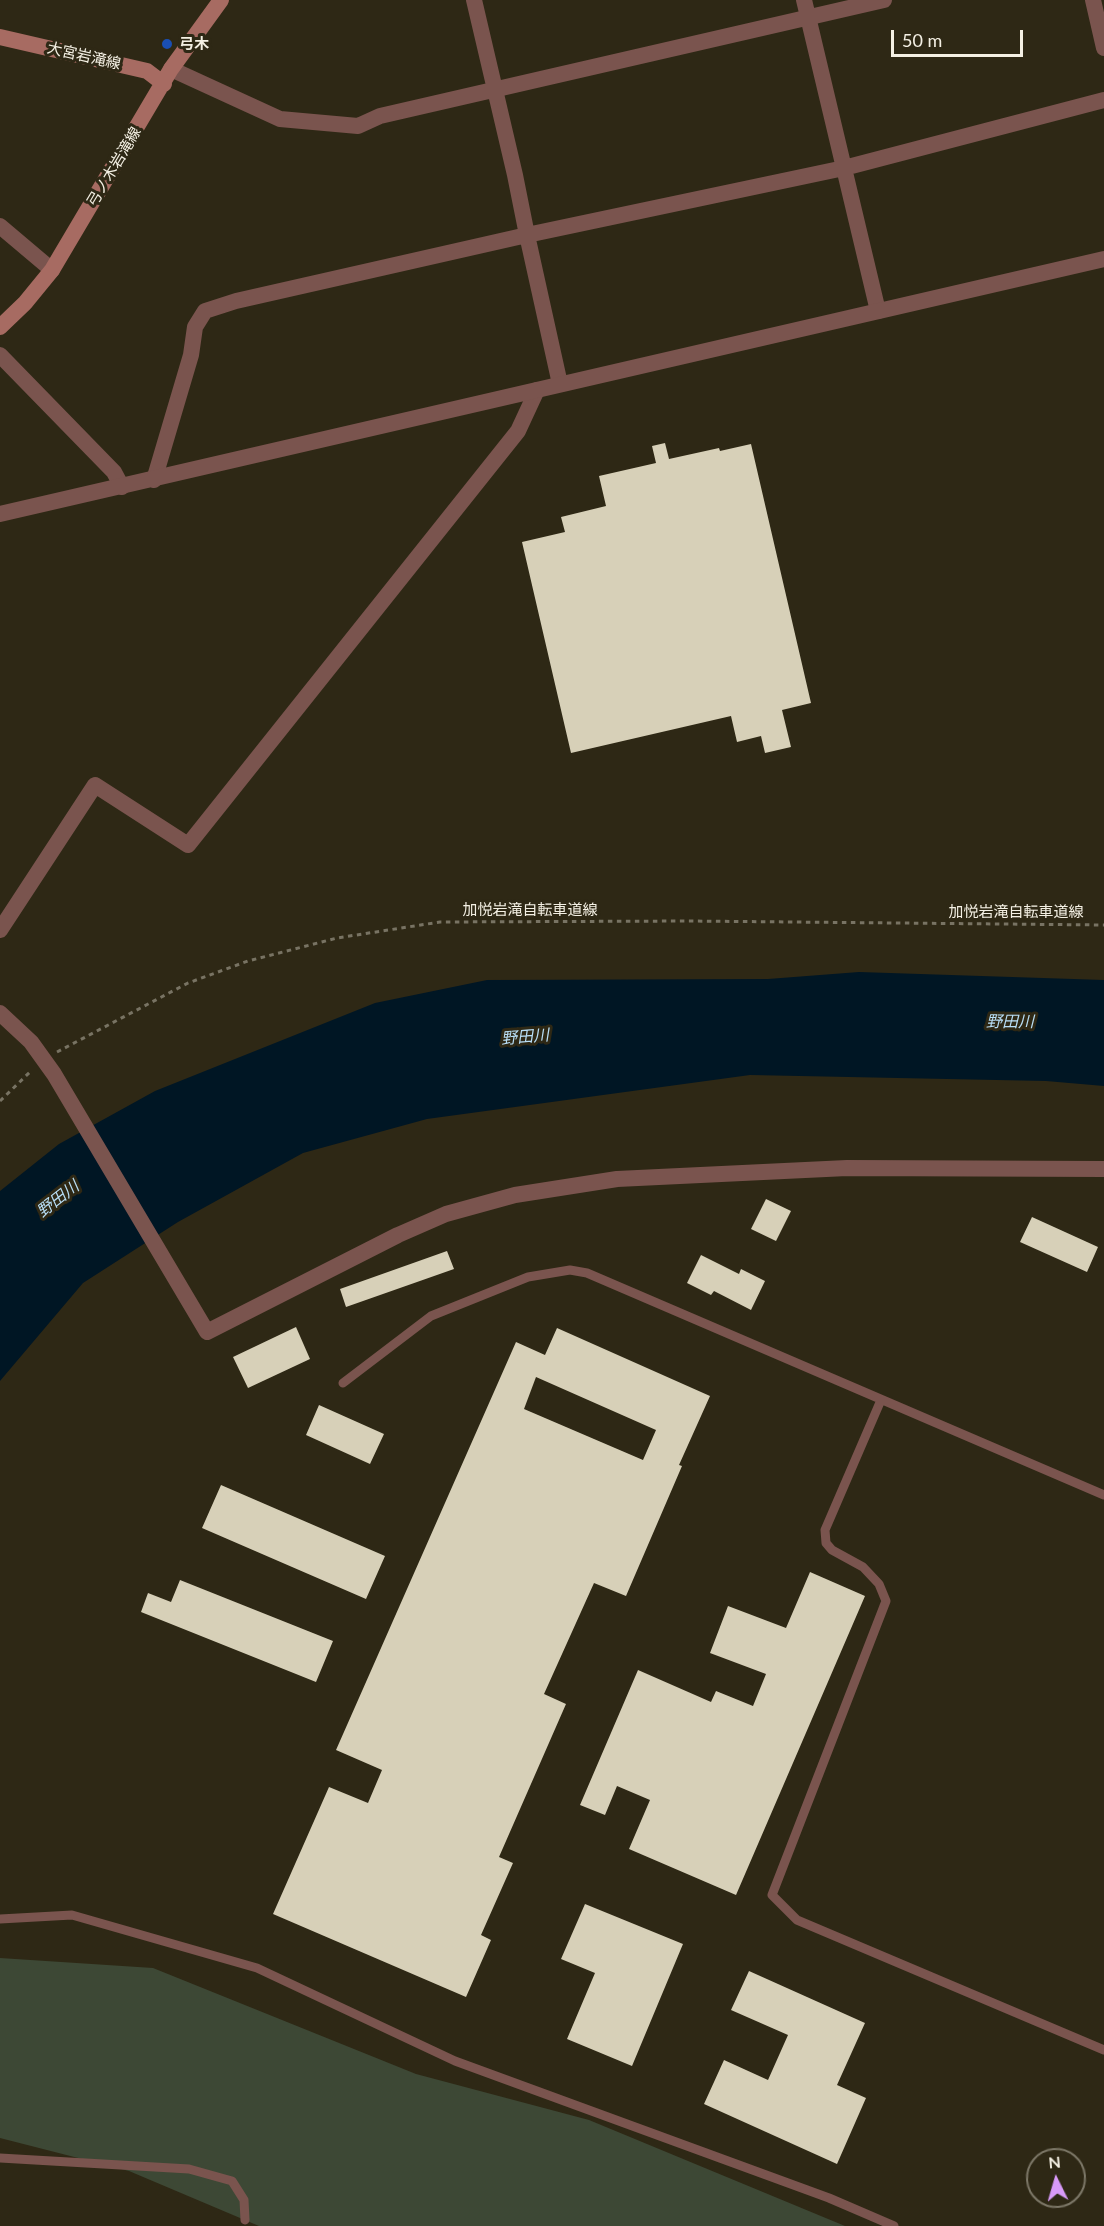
<!DOCTYPE html>
<meta charset="utf-8">
<style>
body{margin:0}
#map{position:relative;width:1104px;height:2226px;overflow:hidden;background:#2e2815;font-family:Lato,sans-serif}
canvas{display:block}
.north{position:absolute;left:1026px;top:2148px;width:60px;height:60px;box-sizing:border-box;background:#2e2815;border:2px solid #7d7868;border-radius:50%;rotate:355deg;font-size:16px;font-weight:700;line-height:24px;text-align:center;color:#f4f0e4}
.north::after{content:'';display:block;margin:auto;width:21px;height:27px;background:#d89af8;clip-path:polygon(50% 0,100% 100%,50% 72%,0 100%)}
.scale{position:absolute;left:891px;top:30px;width:132px;height:27px;box-sizing:border-box;border:3px solid #f4f0e4;border-top:0;padding-left:8px;font-size:18px;line-height:21px;white-space:nowrap;color:#f4f0e4;-webkit-text-stroke:4px #2e2815;paint-order:stroke}
</style>
<div id="map">
<canvas width="1104" height="2226"></canvas>
<div class="north">N</div>
<div class="scale">50 m</div>
</div>
<script>
const g = document.querySelector('canvas').getContext('2d');
g.lineJoin = 'round';
function paint(path, color) {
  g.fillStyle = color;
  g.fill(path, 'evenodd');
}
function poly(rows) {
  const path = new Path2D();
  for (const r of rows) {
    path.moveTo(r[0], r[1]);
    for (let i = 2; i < r.length; i += 2) path.lineTo(r[i], r[i + 1]);
  }
  return path;
}
function strokePath(path, color, width, dash) {
  g.strokeStyle = color;
  g.lineWidth = width;
  g.lineCap = dash ? 'butt' : 'round';
  g.setLineDash(dash || []);
  g.stroke(path);
}
function write(font, color, halo, rows, align = 'center') {
  g.font = font + ' Lato,"Noto Sans JP",sans-serif';
  g.lineWidth = 6;
  g.setLineDash([]);
  g.textBaseline = 'middle';
  g.strokeStyle = halo;
  g.fillStyle = color;
  for (const [text, x, y, turn = 0] of rows) {
    g.save();
    g.translate(x, y);
    g.rotate((+turn || 0) * Math.PI / 180);
    g.textAlign = isNaN(turn) ? turn : align;
    if (halo) g.strokeText(text, 0, 0);
    g.fillText(text, 0, 0);
    g.restore();
  }
}
paint(poly([
 [0,1958,153,1968,416,2074,589,2120,845,2226,259,2226,129,2171,0,2138]
]), '#3d4835');
paint(poly([
 [859,972,1104,980,1104,1086,1046,1081,750,1075,427,1119,303,1153,178,1222,83,1283,0,1381,0,1191,59,1144,155,1091,375,1003,487,980,768,979]
]), '#001624');
paint(poly([
 [665,443,669,459,719,448,720,451,751,444,811,703,782,710,791,747,765,753,761,736,737,742,731,716,571,753,522,542,565,532,561,517,606,506,599,476,656,463,652,446],
 [766,1199,791,1211,776,1241,751,1229],
 [1032,1217,1098,1247,1087,1272,1020,1242],
 [447,1251,454,1269,346,1307,340,1289],
 [701,1255,739,1274,741,1269,765,1281,751,1310,714,1291,711,1295,687,1283],
 [296,1327,310,1359,248,1388,233,1357],
 [557,1328,710,1396,679,1465,682,1466,626,1596,594,1583,544,1694,566,1704,499,1857,513,1863,481,1935,491,1940,466,1997,273,1914,329,1787,368,1803,382,1770,336,1750,516,1342,545,1355],
 [536,1377,656,1430,643,1460,524,1409],
 [319,1405,384,1434,370,1464,306,1435],
 [221,1485,385,1556,366,1599,202,1528],
 [810,1572,865,1596,736,1895,629,1849,650,1800,617,1786,605,1815,580,1805,638,1670,711,1702,716,1691,753,1706,766,1674,710,1653,728,1606,786,1628],
 [180,1580,333,1641,316,1682,141,1612,148,1593,171,1602],
 [585,1904,683,1944,632,2066,567,2039,595,1973,561,1959],
 [749,1971,865,2023,837,2085,866,2098,837,2164,704,2104,724,2060,768,2080,788,2035,731,2010]
]), '#d7d0b8');
strokePath(poly([
 [57,1052,188,983,248,961,337,938,440,922,689,921,1104,925],
 [0,1101,32,1070]
]), '#787363', 3, [4.5, 4.5]);
strokePath(poly([
 [343,1383,431,1316,528,1277,570,1270,587,1273,1104,1495],
 [881,1400,825,1530,826,1543,832,1550,863,1567,879,1584,886,1601,772,1895,797,1920,1104,2050],
 [0,1919,72,1915,257,1968,455,2061,829,2198,894,2226],
 [0,2158,189,2169,232,2181,244,2200,245,2220]
]), '#7a544e', 9);
strokePath(poly([
 [474,0,515,175,527,235,560,384],
 [804,0,878,311],
 [1093,0,1104,48],
 [171,69,280,119,358,126,380,116,884,0],
 [0,226,52,270],
 [0,355,114,472,122,487],
 [154,480,191,355,195,327,205,311,236,301,527,235,844,168,1104,100],
 [0,930,95,785,188,845,518,431,537,390],
 [0,1013,31,1042,54,1074,207,1332,398,1235,446,1214,515,1195,617,1179,847,1168,1104,1169]
]), '#7a544e', 16);
strokePath(poly([
 [0,514,1104,259]
]), '#7a544e', 16);
strokePath(poly([
 [0,37,147,71,164,84],
 [0,327,25,303,52,270,171,69,221,0]
]), '#a76b62', 16);
for (const [x, y, r, color] of [
 [167,44,6,"#1a4fb4"]
]) {
  const dot = new Path2D();
  dot.arc(x, y, r, 0, 2 * Math.PI);
  g.fillStyle = color;
  g.fill(dot);
  strokePath(dot, '#2e2815', 2);
}
write('bold 15px', '#f4f0e4', '#2e2815', [
 ["弓木",179,44]
], 'left');
write('15px', '#f4f0e4', '#2e2815', [
 ["大宮岩滝線",84,56,13],
 ["弓ノ木岩滝線",114,167,-59],
 ["加悦岩滝自転車道線",530,910],
 ["加悦岩滝自転車道線",1016,912]
]);
write('italic 16px', '#b8def6', '#2e2815', [
 ["野田川",1010,1022],
 ["野田川",525,1037,-5],
 ["野田川",58,1199,-38]
]);
</script>
